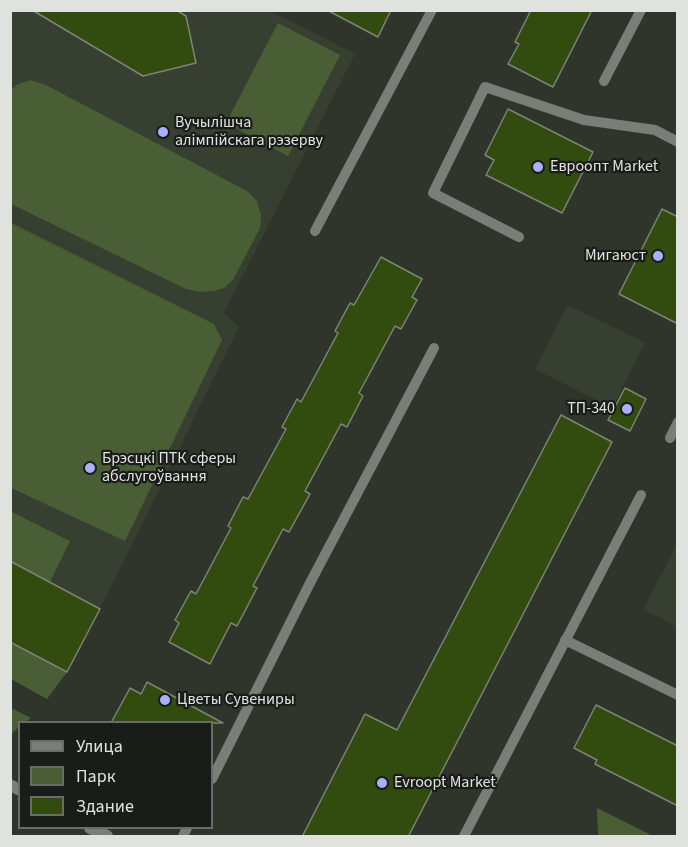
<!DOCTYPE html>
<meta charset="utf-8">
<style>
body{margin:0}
#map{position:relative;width:688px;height:847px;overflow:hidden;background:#30352c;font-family:"Source Sans 3",sans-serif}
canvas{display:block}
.frame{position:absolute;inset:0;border:12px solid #e0e3dd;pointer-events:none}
.legend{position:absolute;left:18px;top:721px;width:195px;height:108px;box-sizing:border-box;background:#191c18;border:2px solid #696c67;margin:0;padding:8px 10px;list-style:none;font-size:18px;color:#e0e3dd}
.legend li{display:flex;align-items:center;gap:12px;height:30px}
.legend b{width:30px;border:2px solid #696c67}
</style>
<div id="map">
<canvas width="688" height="847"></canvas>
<div class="frame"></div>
<ul class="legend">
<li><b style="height:8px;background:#7a7d78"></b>Улица</li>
<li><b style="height:16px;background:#4a5e36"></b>Парк</li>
<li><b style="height:16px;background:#324c0f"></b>Здание</li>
</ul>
</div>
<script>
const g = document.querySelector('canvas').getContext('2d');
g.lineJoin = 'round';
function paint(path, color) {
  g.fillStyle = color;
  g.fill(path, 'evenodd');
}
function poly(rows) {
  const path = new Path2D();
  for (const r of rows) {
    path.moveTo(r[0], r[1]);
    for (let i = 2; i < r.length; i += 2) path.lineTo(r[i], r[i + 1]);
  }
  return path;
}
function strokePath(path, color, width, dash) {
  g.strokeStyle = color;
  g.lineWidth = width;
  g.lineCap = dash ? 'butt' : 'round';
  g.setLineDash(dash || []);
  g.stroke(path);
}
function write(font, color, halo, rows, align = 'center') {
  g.font = font + ' "Source Sans 3",sans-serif';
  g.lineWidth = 4.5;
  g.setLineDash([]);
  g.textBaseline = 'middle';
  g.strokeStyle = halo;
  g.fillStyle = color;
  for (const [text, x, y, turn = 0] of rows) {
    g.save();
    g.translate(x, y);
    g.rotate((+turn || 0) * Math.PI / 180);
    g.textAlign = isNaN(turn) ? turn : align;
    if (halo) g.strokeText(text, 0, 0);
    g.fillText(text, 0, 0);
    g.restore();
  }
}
paint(poly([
 [10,11,271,11,355,54,224,313,239,327,100,609,67,672,11,642],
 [568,305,645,343,612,408,535,369],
 [677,544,677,627,644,609]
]), '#373f31');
paint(poly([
 [278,23,340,55,288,156,226,123],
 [30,80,46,85,247,191,257,201,261,216,260,228,233,280,224,288,214,291,199,292,186,289,11,204,11,91,16,85],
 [11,223,214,324,222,340,125,541,11,488],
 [10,511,70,541,50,582,11,561],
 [10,642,67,672,47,699,11,679],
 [11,708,31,718,25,722,20,722,19,727,11,734],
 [597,808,653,836,598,836]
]), '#4a5e36');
const building = poly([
 [32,10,176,10,186,16,196,63,143,76,32,10],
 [327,10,391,10,378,37,327,10],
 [531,10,592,10,553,87,508,64,519,44,515,42,531,10],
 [508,109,593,152,562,213,486,175,494,160,485,155,508,109],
 [662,209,678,217,678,324,619,294,662,209],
 [381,257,422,279,412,297,417,300,401,329,395,326,359,393,363,396,347,427,341,424,305,491,310,494,289,532,283,529,253,586,257,588,237,626,231,623,210,664,169,642,179,623,175,620,191,591,196,594,231,528,228,526,243,497,248,499,286,429,282,427,297,399,301,402,338,333,335,331,350,303,354,305,381,257],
 [625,388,646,399,630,431,608,420,625,388],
 [561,415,612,442,408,837,302,837,365,714,397,730,561,415],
 [10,561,100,609,67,672,10,642,10,561],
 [147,682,223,723,111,723,130,688,141,694,147,682],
 [596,705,678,746,678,806,595,764,597,760,574,748,596,705]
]);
paint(building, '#324c0f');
strokePath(building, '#7e8379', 1.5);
strokePath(poly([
 [604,81,641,10],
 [315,231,432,10],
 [519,237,433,193,485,87,584,120,655,130,678,142],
 [670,438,678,422],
 [565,640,678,695],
 [212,779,310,583,434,348],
 [183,836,187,828],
 [464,836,641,495]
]), '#7a7d78', 10);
strokePath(poly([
 [10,785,20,790],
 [90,828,107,836]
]), '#7a7d78', 12);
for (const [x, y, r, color] of [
 [163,132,6,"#aab0fb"],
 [538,167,6,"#aab0fb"],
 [658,256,6,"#aab0fb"],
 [627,409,6,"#aab0fb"],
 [90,468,6,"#aab0fb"],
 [165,700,6,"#aab0fb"],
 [382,783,6,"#aab0fb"]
]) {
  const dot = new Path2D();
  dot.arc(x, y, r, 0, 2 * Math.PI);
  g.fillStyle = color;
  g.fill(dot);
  strokePath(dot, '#191c18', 2);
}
write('16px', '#e0e3dd', '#191c18', [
 ["Вучылішча",175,123],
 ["алімпійскага рэзерву",175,141],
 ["Евроопт Market",550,167],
 ["Мигаюст",646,256,"right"],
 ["ТП-340",615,409,"right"],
 ["Брэсцкі ПТК сферы",102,459],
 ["абслугоўвання",102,477],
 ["Цветы Сувениры",177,700],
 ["Evroopt Market",394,783]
], 'left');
</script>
